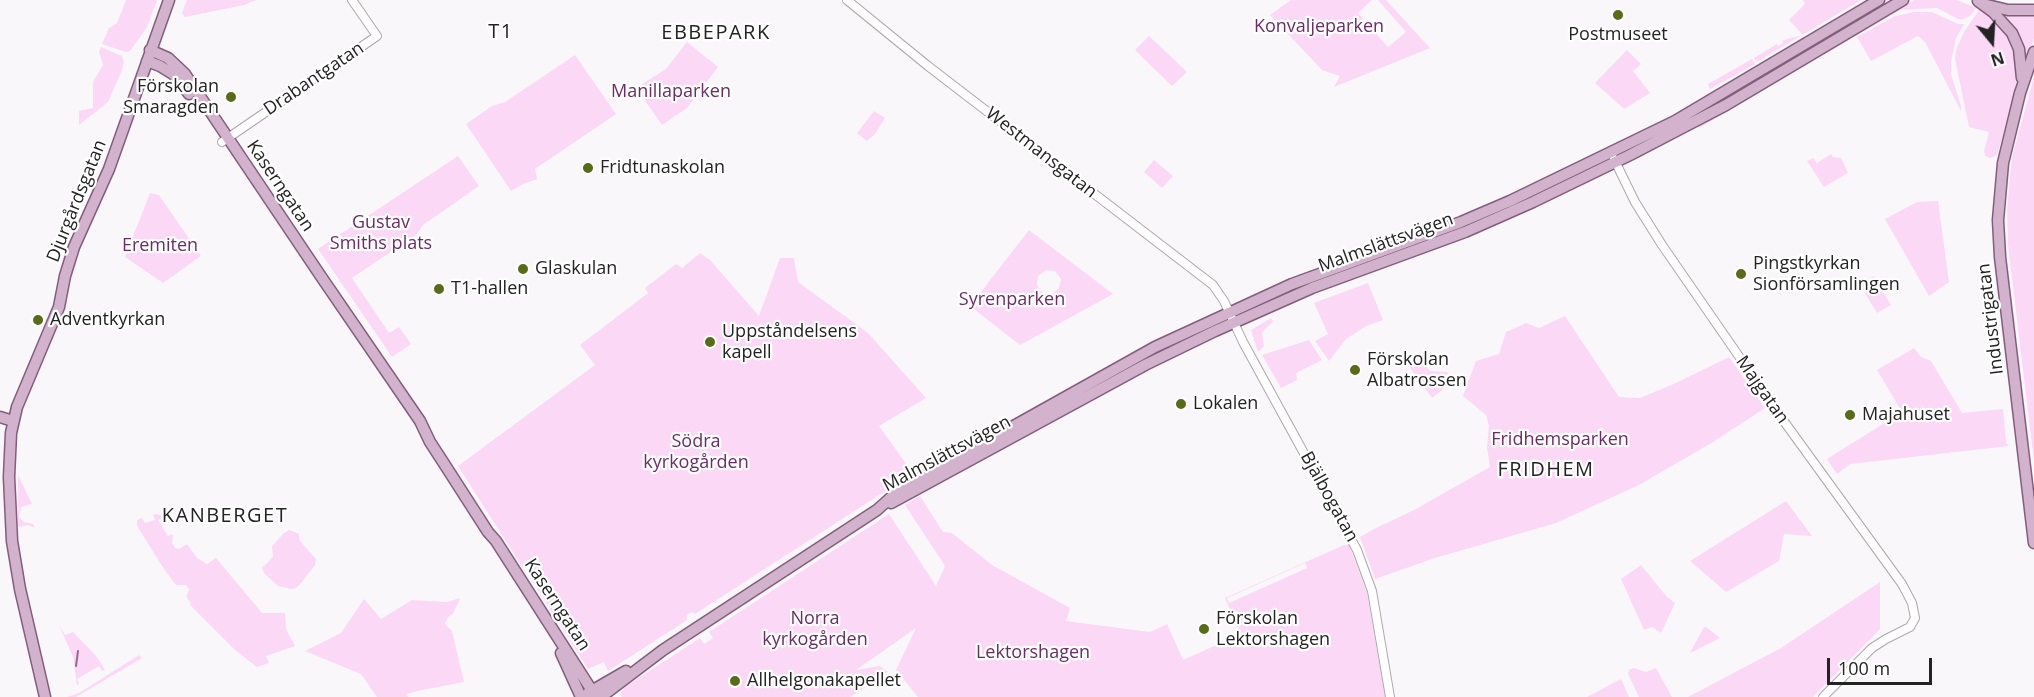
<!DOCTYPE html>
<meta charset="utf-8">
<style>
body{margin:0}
#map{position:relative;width:2034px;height:697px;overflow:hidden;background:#faf7fa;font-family:"Open Sans",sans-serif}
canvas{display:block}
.north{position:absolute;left:1962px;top:12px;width:60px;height:60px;-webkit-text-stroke:4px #fff;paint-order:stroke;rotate:162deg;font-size:16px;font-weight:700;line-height:24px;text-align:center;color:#242324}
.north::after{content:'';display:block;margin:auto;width:21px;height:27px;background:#242324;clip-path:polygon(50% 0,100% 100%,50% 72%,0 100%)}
.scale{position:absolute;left:1827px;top:658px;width:105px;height:27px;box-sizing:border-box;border:3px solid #242324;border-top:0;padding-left:8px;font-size:18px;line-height:21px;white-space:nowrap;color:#242324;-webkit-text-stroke:4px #fff;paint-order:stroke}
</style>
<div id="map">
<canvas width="2034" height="697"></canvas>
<div class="north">N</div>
<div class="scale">100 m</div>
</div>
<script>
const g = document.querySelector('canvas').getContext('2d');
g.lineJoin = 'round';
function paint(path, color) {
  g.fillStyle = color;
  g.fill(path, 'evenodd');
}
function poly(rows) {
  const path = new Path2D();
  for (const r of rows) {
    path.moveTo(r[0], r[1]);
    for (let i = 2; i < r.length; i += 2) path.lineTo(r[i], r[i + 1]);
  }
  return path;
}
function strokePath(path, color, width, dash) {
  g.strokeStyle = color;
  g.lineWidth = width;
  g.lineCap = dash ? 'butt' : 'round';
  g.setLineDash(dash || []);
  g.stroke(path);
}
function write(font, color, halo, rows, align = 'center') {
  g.font = font + ' "Open Sans",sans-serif';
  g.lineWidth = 4.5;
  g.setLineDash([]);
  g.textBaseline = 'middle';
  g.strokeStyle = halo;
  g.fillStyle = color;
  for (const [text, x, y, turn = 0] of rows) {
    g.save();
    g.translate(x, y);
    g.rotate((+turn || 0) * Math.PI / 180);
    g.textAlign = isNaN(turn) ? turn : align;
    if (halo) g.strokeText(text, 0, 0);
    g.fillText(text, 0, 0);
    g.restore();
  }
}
paint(poly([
 [126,0,157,0,147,27,130,51,126,52,102,44,109,28,117,23],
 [187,0,256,0,244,5,185,17,182,13],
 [1291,0,1372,0,1358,13,1388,47,1406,32,1378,0,1386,0,1430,48,1334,87,1340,76,1322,70,1270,15],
 [1803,0,1861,0,1757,62,1754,58,1777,44,1778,46,1783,43,1782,41,1787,39,1803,35,1789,20,1805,4],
 [1888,0,1895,0,1719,104,1632,150,1631,147,1718,101],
 [1914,0,1957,0,1976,8,1970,16,1962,20,1958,19,1937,8,1900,10,1699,128,1698,125],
 [1979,10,1994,19,2007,35,2015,52,2018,73,2012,104,1997,155,1990,158,1985,156,1984,151,1989,132,1969,127,1955,59,1956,50,1964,32],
 [1914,12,1932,12,1958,24,1964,24,1956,38,1951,62,1951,74,1961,106,1961,111,1925,42,1918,36,1871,61,1857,37,1895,16],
 [2000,12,2034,14,2034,38,2026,70,2020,38,2012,25],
 [1149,36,1187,72,1172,86,1135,50],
 [687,42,718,67,687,108,662,125,636,88,666,69],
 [101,47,122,56,124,62,122,70,108,102,79,125,79,111,93,108,93,82,103,65,99,52],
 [1627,50,1641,64,1633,71,1650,93,1624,109,1595,83],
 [575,55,616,114,535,169,537,179,523,184,511,191,466,124,492,106,505,102],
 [1752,59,1755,64,1710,89,1708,84],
 [2034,77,2034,461,2008,245,2007,209,2012,157],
 [874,111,885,118,875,134,867,141,857,133],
 [1831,154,1833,157,1841,158,1848,173,1824,187,1807,161,1813,158,1817,163],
 [458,156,479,186,423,225,416,235,352,278,389,333,399,327,411,344,392,357,318,249],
 [1154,160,1173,176,1162,188,1144,172],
 [150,193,159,195,201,256,163,283,125,257],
 [1938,201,1949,282,1929,296,1885,219,1917,202],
 [1029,230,1113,294,1020,345,970,306],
 [1046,270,1055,271,1061,279,1059,288,1052,294,1042,293,1037,285,1038,276],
 [700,253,710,260,759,316,780,258,794,258,798,282,868,333,926,398,879,426,910,469,887,490,695,614,692,612,687,615,687,620,608,671,604,662,588,669,533,582,535,580,526,566,523,568,458,466,595,365,580,345,648,293,645,288,676,264,682,268],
 [1874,276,1891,305,1877,313,1860,285],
 [1368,283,1383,320,1366,326,1346,339,1329,361,1315,341,1328,334,1314,303],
 [1565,316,1619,397,1640,398,1676,383,1729,357,1765,408,1713,442,1639,485,1556,523,1435,558,1375,579,1360,537,1374,529,1414,510,1490,467,1487,447,1489,426,1486,415,1463,396,1476,361,1499,354,1506,332,1526,323,1539,328],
 [1271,318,1273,322,1262,332,1264,346,1258,352,1251,330],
 [1309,340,1322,360,1296,373,1297,380,1281,388,1262,355],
 [1914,348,1921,357,1931,361,1962,413,2003,409,2006,443,2009,446,1850,464,1837,474,1827,459,1902,412,1877,370],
 [1417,357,1430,371,1448,372,1442,390,1432,398,1410,368],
 [18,475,32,504,21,507,19,517,24,522,33,524,35,528,28,525,19,527,18,525],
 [920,496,943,532,952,533,992,565,1070,608,1066,621,1150,632,1167,624,1183,660,1241,634,1225,598,1344,545,1349,545,1367,593,1385,697,918,697,896,670,916,628,856,670,880,666,888,672,850,697,622,697,620,694,625,687,700,638,704,644,709,641,713,638,709,632,889,514,936,586,945,566,905,505],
 [1305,563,1307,568,1229,603,1227,598],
 [1786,501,1812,536,1784,534,1779,561,1726,592,1690,561],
 [156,514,160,515,163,518,158,520,168,536,173,534,172,543,175,548,179,549,187,544,197,558,207,564,216,558,262,613,285,613,286,629,295,646,266,656,269,663,257,667,235,650,190,605,191,603,187,598,187,595,189,589,186,585,176,585,164,569,137,526,137,520,142,518,145,523,155,520,153,515],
 [289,530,299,534,299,540,316,559,315,565,302,582,296,588,291,589,278,586,264,573,262,568,273,557,272,546,284,533],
 [1641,565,1667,597,1675,603,1661,633,1652,627,1644,630,1621,579],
 [1880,582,1880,629,1813,697,1688,697,1781,648],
 [460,598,453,614,448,617,445,624,452,631,464,682,417,691,407,694,408,697,377,697,361,674,305,651,341,633,364,599,381,619,412,600,447,602],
 [59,625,65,635,73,632,97,657,105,670,102,671,99,666,77,679,79,684,77,685,73,657],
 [1704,627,1706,627,1720,638,1690,653],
 [139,655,142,658,76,697,67,697,79,693],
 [1634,668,1646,672,1656,668,1672,697,1639,697,1628,674,1629,670],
 [1621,679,1629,697,1587,697]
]), '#fbd8f5');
strokePath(poly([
 [76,666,78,651]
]), '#936c8e', 2);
const minor = poly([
 [847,0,928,66,1213,285,1224,301,1243,342,1357,550,1372,591,1390,697],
 [222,142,377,36,352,0],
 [1614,159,1635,202,1662,245,1783,420,1902,584,1912,603,1915,618,1910,627,1886,639,1872,648,1823,697]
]);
const major = poly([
 [1978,1,1993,12,2012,33,2019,49,2022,78],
 [1987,5,2008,10,2034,10],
 [150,50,168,58,185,74,320,275,420,421,430,442,443,462,488,532,496,541,596,697],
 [2034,52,2020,93,2003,163,1998,220,2000,257,2034,543],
 [147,61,160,66,173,74,189,94],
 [0,417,13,421],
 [891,503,1145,365,1215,331,1312,288,1465,232,1533,202,1630,155,1726,105,1903,0],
 [561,653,581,697],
 [588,693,626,671],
 [45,697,20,589,12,541,9,477,11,433,17,407,59,307,65,276,74,247,109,169,169,0],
 [601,697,663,650,877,510,896,493,917,480,1155,347,1292,284,1461,222,1510,201,1675,121,1879,0]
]);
strokePath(minor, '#aba8aa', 10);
strokePath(major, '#825e7c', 13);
strokePath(minor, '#fff', 8);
strokePath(major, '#d2b2cd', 10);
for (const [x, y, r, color] of [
 [1618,15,6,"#586b17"],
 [231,97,6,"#586b17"],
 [588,168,6,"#586b17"],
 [523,269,6,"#586b17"],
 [1741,274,6,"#586b17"],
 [439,289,6,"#586b17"],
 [38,320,6,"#586b17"],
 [710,342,6,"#586b17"],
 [1355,370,6,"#586b17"],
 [1181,404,6,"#586b17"],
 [1850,415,6,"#586b17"],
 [1204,629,6,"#586b17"],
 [735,681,6,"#586b17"]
]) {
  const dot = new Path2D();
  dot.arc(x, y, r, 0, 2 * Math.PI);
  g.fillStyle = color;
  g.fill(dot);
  strokePath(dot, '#fff', 2);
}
write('18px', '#6d2a67', '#fff', [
 ["Konvaljeparken",1319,27],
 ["Manillaparken",671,92],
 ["Gustav",381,223],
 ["Smiths plats",381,244],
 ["Eremiten",160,246],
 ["Syrenparken",1012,300],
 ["Fridhemsparken",1560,440],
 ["Södra",696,442],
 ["kyrkogården",696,463],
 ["Norra",815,619],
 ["kyrkogården",815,640],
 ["Lektorshagen",1033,653]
]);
write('18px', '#242324', '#fff', [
 ["Postmuseet",1618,35,"center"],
 ["Förskolan",219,87,"right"],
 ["Smaragden",219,108,"right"],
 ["Fridtunaskolan",600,168],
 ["Pingstkyrkan",1753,264],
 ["Sionförsamlingen",1753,285],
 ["Glaskulan",535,269],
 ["T1-hallen",451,289],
 ["Adventkyrkan",50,320],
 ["Uppståndelsens",722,332],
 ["kapell",722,353],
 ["Förskolan",1367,360],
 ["Albatrossen",1367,381],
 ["Lokalen",1193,404],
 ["Majahuset",1862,415],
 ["Förskolan",1216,619],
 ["Lektorshagen",1216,640],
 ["Allhelgonakapellet",747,681]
], 'left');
write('18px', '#242324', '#fff', [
 ["Drabantgatan",314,79,-34],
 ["Westmansgatan",1041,153,38],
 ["Kaserngatan",280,186,56],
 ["Djurgårdsgatan",77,201,-68],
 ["Malmslättsvägen",1386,243,-20],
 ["Industrigatan",1991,319,-97],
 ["Majgatan",1762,390,55],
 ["Malmslättsvägen",947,454,-28],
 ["Bjälbogatan",1329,497,61],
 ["Kaserngatan",557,605,57]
]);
g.letterSpacing = '1.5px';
write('20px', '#242324', '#fff', [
 ["T1",501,32],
 ["EBBEPARK",716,33],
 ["FRIDHEM",1546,470],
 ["KANBERGET",225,516]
]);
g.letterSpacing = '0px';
</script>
